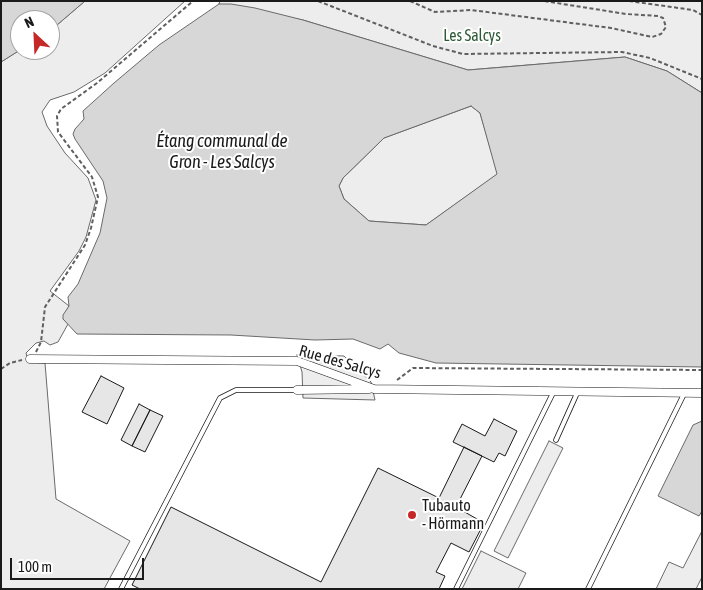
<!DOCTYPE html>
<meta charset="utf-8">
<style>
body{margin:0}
#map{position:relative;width:703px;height:590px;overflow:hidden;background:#fff;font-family:"Asap Condensed",sans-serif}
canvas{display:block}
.frame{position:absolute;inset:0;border:2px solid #1a1a1a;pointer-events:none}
.north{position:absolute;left:10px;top:10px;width:50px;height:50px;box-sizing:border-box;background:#fff;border:1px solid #a3a3a3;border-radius:50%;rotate:335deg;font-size:14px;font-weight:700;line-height:20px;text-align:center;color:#1a1a1a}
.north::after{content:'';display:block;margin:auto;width:18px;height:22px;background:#c62828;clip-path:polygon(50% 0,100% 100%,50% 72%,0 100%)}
.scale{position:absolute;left:10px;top:558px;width:134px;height:22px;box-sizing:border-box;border:2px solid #1a1a1a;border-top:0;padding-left:6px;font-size:15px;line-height:18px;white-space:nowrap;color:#1a1a1a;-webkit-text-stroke:4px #fff;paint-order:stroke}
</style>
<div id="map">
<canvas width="703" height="590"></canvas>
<div class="frame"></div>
<div class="north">N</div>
<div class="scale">100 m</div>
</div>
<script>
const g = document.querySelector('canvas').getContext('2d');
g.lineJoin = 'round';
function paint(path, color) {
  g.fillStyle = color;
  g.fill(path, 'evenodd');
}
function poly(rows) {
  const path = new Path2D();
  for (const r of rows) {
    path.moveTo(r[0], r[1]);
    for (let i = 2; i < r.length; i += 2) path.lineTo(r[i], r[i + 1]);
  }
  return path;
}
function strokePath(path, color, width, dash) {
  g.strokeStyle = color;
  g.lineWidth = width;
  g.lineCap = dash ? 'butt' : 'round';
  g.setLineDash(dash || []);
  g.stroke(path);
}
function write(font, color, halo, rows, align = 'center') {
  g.font = font + ' "Asap Condensed",sans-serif';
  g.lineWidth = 4;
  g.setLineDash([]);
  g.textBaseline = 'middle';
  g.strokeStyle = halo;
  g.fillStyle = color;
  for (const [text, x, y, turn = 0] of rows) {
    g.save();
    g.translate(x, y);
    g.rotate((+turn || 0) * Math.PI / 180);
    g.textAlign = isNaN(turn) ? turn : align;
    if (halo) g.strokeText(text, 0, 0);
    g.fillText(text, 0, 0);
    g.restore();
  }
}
const built = poly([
 [85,1,185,1,105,73,74,92,50,100,42,112,47,126,65,153,88,178,96,200,86,237,79,251,50,291,69,306,63,319,68,324,58,342,50,345,44,341,36,343,26,353,27,357,29,362,45,363,56,499,130,541,104,589,1,589,1,62,20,50,50,50,50,31,85,1],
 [220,1,702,1,702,93,667,71,625,57,468,70,303,20,219,4,220,1],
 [471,106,480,113,498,174,426,225,369,221,344,199,339,186,343,178,384,138,471,106],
 [297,355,344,356,371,382,375,400,303,398,302,372,297,355],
 [549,441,563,448,508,558,494,551,549,441],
 [702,531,702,577,696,589,656,589,669,562,683,568,702,531],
 [481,551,526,573,518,589,462,589,481,551]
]);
paint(built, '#ededed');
strokePath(built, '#6a6a6a', 1);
const water = poly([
 [1,1,85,1,50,31,50,20,20,20,20,50,1,62,1,1],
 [219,4,231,4,255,8,303,20,468,70,625,57,667,71,702,93,702,367,436,363,399,353,388,344,380,349,353,339,315,340,231,335,77,334,63,319,63,315,69,306,68,297,78,284,100,233,107,198,103,181,75,139,73,134,75,129,84,119,83,111,114,83,159,45,219,4],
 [471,106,480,113,497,174,426,225,369,221,344,199,339,186,343,178,384,138,471,106],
 [702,421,702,511,699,516,658,496,693,425,702,421]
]);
paint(water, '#d7d7d7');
strokePath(water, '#6a6a6a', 1);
const building = poly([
 [101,376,124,388,107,424,82,412,101,376],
 [139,404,150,410,132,446,121,440,139,404],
 [150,410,163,416,145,452,132,446,150,410],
 [494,419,517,431,505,456,499,453,494,462,453,442,462,424,485,436,494,419],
 [464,447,482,456,456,507,484,523,469,552,451,543,436,572,445,576,439,589,140,589,132,585,171,507,321,582,378,468,439,498,464,447]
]);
paint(building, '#e6e6e6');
strokePath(building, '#1a1a1a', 1);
const service = poly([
 [556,440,578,391],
 [121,589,220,398,236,390,297,390],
 [456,589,554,391],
 [588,589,684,394]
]);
const minor = poly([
 [30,359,297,361,374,389,702,393],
 [297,390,369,389]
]);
strokePath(service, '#1a1a1a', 5.5);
strokePath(minor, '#1a1a1a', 9);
strokePath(poly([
 [318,1,433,46,463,54,622,52,650,58,702,79],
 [410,1,435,12,471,10,611,28,652,37,661,34,666,27,663,18,658,16,626,14,544,1],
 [629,1,693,10,702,15],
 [36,352,41,342,45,307,85,245,91,228,98,197,92,177,58,132,57,116,61,109,97,83,193,1],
 [1,369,10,363,22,360],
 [397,380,413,368,702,370]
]), '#5f5f5f', 2, [4, 2.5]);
strokePath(service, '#fff', 4);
strokePath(minor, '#fff', 8);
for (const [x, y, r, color] of [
 [412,515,5,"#c62828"]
]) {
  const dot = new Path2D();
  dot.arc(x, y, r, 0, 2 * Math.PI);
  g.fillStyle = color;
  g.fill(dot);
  strokePath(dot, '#fff', 2);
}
write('16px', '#2b5a34', '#fff', [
 ["Les Salcys",472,36]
]);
write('16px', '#1a1a1a', '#fff', [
 ["Rue des Salcys",340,362,16]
]);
write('16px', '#1a1a1a', '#fff', [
 ["Tubauto",422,506],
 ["- Hörmann",422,524]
], 'left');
write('italic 18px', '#1a1a1a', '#fff', [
 ["Étang communal de",222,141],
 ["Gron - Les Salcys",222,162]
]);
</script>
